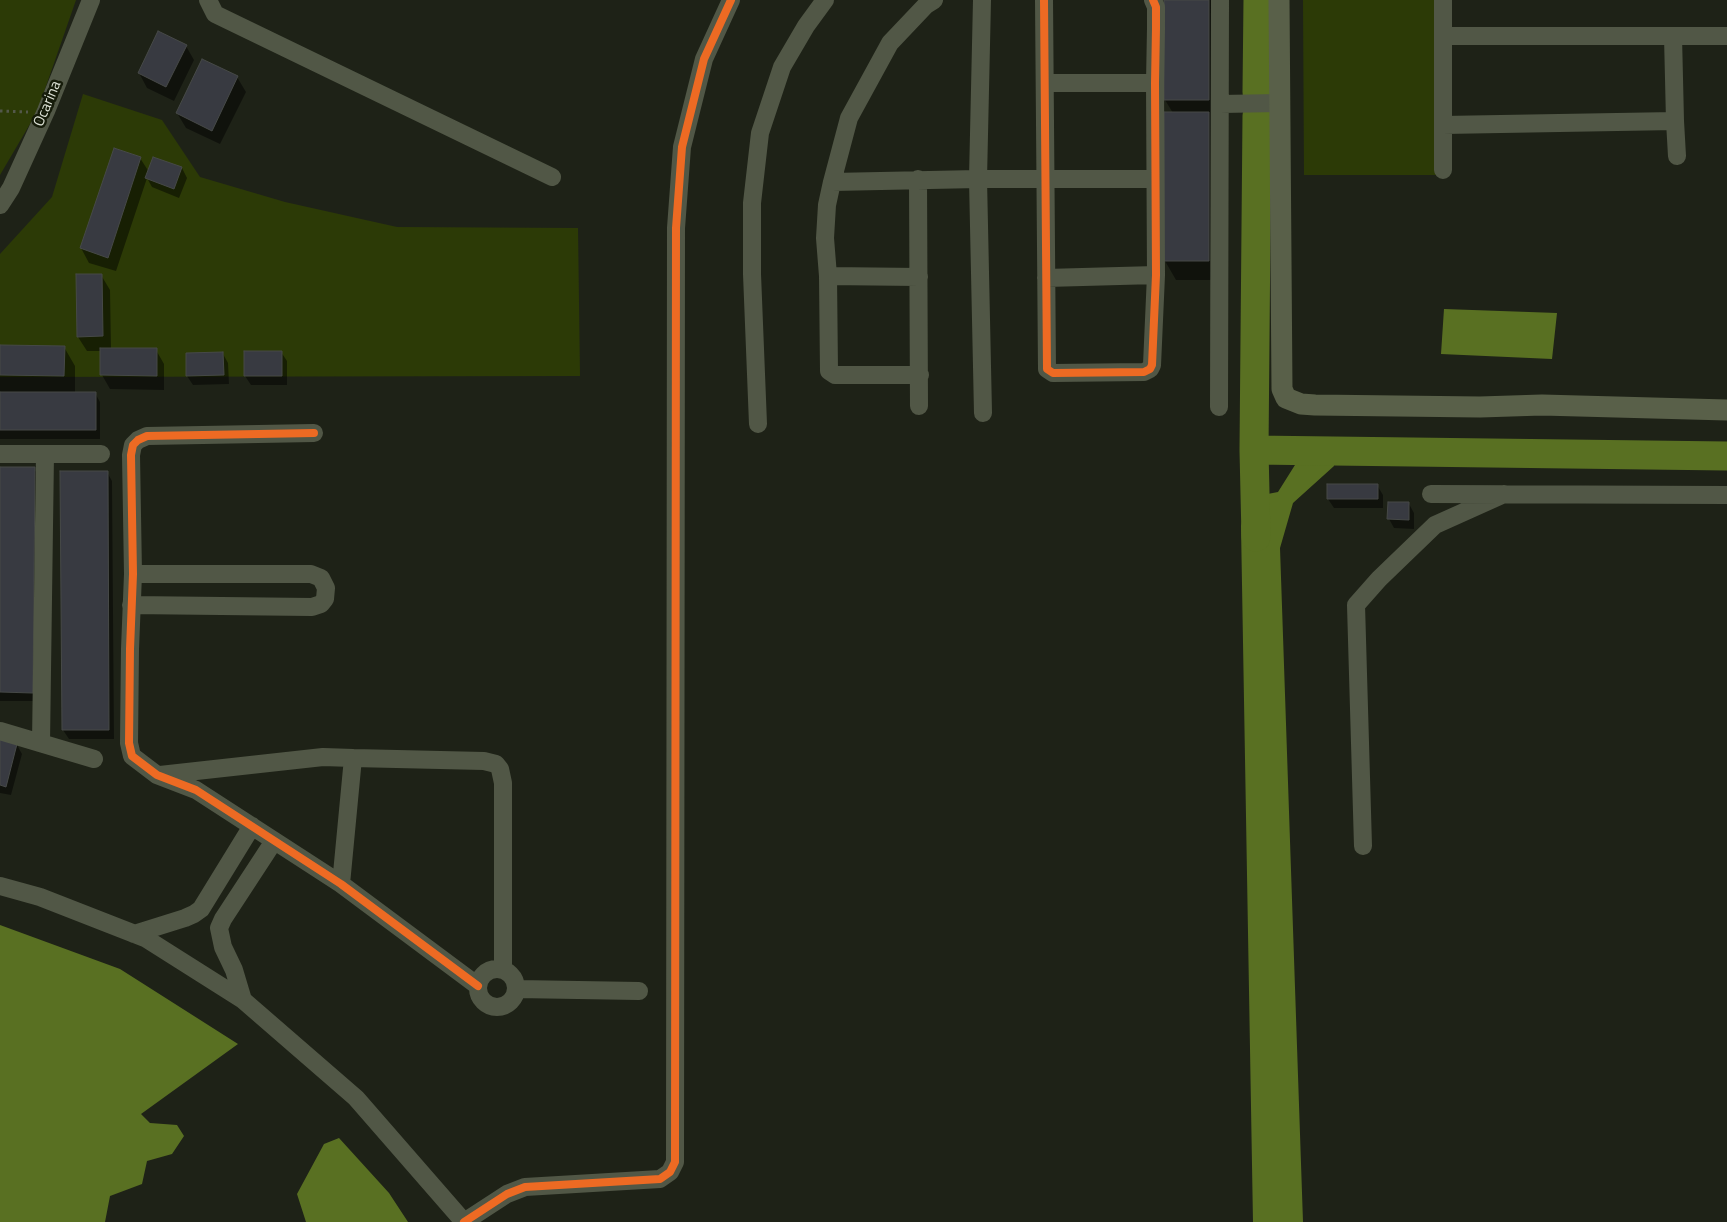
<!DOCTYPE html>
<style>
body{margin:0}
canvas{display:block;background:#1e2217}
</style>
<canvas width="1727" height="1222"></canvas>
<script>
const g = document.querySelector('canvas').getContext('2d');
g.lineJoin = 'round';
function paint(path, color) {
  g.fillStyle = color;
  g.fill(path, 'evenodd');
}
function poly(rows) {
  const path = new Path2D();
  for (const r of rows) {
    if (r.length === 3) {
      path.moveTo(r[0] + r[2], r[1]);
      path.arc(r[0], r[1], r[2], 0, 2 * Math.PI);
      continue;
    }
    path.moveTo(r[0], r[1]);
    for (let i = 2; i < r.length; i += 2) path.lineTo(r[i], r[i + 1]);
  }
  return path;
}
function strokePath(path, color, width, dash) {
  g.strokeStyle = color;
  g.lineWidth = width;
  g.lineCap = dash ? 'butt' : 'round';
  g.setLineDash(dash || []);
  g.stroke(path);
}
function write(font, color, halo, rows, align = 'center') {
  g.font = font + ' "Titillium Web",sans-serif';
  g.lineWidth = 5;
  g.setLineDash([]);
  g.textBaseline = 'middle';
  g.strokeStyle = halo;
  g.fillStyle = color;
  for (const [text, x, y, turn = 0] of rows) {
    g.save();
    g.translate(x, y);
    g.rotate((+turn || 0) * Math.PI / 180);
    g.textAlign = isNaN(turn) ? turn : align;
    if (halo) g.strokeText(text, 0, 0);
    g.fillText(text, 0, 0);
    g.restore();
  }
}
paint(poly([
 [0,0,76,0,37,112,0,175],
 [1303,0,1437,0,1438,175,1304,175],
 [83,94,162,120,200,177,285,202,397,227,578,228,580,376,0,377,0,254,52,197]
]), '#2c3a06');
paint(poly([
 [1444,309,1557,313,1552,359,1441,354],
 [1299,437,1331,437,1334,466,1293,503,1280,548,1303,1222,1253,1222,1241,526,1247,498,1278,492,1300,457],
 [0,925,120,969,238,1044,141,1114,150,1123,177,1125,184,1136,172,1154,147,1161,142,1184,110,1196,105,1222,0,1222],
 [339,1138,389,1193,408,1222,306,1222,297,1194,324,1144]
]), '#597022');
paint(poly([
 [1165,0,1219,0,1219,280,1176,280,1165,261,1165,113,1173,113,1165,100],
 [186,46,194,60,174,101,147,88,139,73],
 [203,61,237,77,246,92,220,144,186,128,177,113],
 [114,149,140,158,149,172,154,158,182,168,187,178,179,198,152,187,147,178,116,271,89,263,81,248],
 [101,275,110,290,111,349,156,350,164,364,164,390,110,389,102,375,102,351,87,351,78,337],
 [0,346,64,347,75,366,75,393,95,393,100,402,100,439,0,439],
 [281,352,287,361,287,385,251,385,245,376],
 [223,354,228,363,229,384,193,385,187,376],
 [0,468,34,468,39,478,38,701,0,701],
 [107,472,112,481,114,739,69,739,63,730],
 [1328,485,1377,485,1383,495,1383,508,1334,508,1328,499],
 [1409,504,1414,513,1414,529,1394,528,1389,519],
 [0,741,17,745,22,754,11,795,0,793]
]), '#0007');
strokePath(poly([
 [1257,92,1258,0],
 [1254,450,1727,456],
 [1256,537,1254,450,1257,116]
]), '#597022', 29);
const building = poly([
 [1164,0,1209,0,1209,100,1164,100,1164,0],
 [158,31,187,45,166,87,138,73,158,31],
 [202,59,238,76,212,131,176,113,202,59],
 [1164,112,1209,112,1209,261,1164,261,1164,112],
 [114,148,141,157,108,258,80,248,114,148],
 [153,157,182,167,174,189,145,178,153,157],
 [76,274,102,274,103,336,77,337,76,274],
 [0,345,65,346,64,376,0,375,0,345],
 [100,348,157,348,157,376,100,375,100,348],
 [244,351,282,351,282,376,244,376,244,351],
 [223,352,224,375,186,376,186,353,223,352],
 [0,392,96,392,96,430,0,430,0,392],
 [0,467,35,467,33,693,0,692,0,467],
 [60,471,108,471,109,730,62,730,60,471],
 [1327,484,1378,484,1378,499,1327,499,1327,484],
 [1388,502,1409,502,1409,520,1387,519,1388,502],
 [0,739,17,744,6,787,0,785,0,739]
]);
paint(building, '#383a41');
strokePath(building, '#464947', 1);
strokePath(poly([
 [0,111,28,112]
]), '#53584a', 3, [2.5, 4]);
strokePath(poly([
 [208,0,215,14,552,177],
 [982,0,978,179,983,413],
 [1044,0,1047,369,1053,373,1144,372,1150,369,1152,365,1156,275,1155,83,1156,28,1156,7,1153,0],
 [1443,0,1443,170],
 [1443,36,1727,36],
 [1045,83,1155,83],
 [1220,104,1280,103],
 [1675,121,1677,156],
 [1443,125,1675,121,1673,36],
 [918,179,919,406],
 [832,182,849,118,890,43,926,5,934,0],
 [0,205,11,188,46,111,91,0],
 [828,276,919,277],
 [1046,278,1156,275],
 [920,375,835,375,829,371,828,276,825,238,827,205,832,182,978,179,1155,179],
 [1219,407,1220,0],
 [758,424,752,274,752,203,760,133,782,67,806,26,825,0],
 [314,433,147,436,138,440,133,445,131,455,133,574,130,649,129,743,132,756,157,775,196,790,341,884,478,986],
 [0,454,101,454],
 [1431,494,1727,495],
 [131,605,312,607,321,604,325,599,326,588,321,578,311,574,133,574],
 [0,731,94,759],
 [41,743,45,454],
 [353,758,484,761,496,764,500,769,503,783,503,969],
 [160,775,323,757,353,758,341,884],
 [1363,846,1356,605,1379,579,1435,525,1504,494],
 [0,886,40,897,145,938,243,1000,356,1098,464,1222],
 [134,934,185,918,194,914,201,909,252,826],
 [497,988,19],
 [517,989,639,991],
 [243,1000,234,970,223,947,219,928,223,919,274,841],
 [464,1222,507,1194,525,1187,660,1179,670,1172,675,1162,676,228,682,147,704,59,731,0]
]), '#515746', 18);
strokePath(poly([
 [1279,0,1282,389,1286,398,1301,404,1315,405,1480,407,1542,405,1727,410]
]), '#596049', 21);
strokePath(poly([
 [1044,0,1047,369,1053,373,1144,372,1150,369,1152,365,1156,275,1155,83,1156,28,1156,7,1153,0],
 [314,433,147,436,138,440,133,445,131,455,133,574,130,649,129,743,132,756,157,775,196,790,341,884,478,986],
 [464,1222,507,1194,525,1187,660,1179,670,1172,675,1162,676,228,682,147,704,59,731,0]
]), '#ed6a23', 8);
write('15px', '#dce1d5', '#161c0a', [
 ["Ocarina",48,104,-67]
]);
</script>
